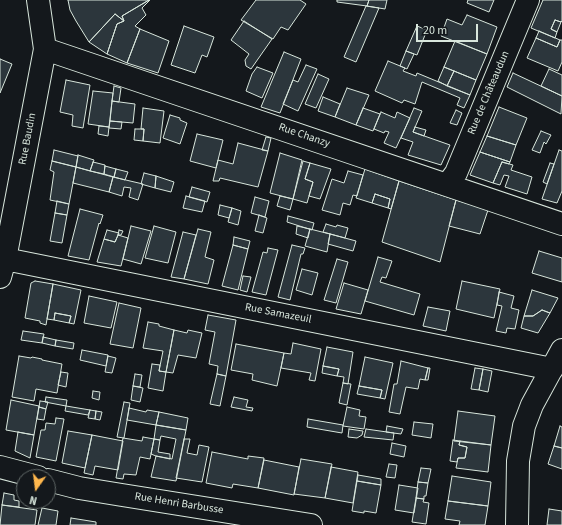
<!DOCTYPE html>
<meta charset="utf-8">
<style>
body{margin:0}
#map{position:relative;width:562px;height:525px;overflow:hidden;background:#14181c;font-family:"Source Sans 3",sans-serif}
canvas{display:block}
.north{position:absolute;left:16px;top:469px;width:40px;height:40px;box-sizing:border-box;background:#14181c;border:1px solid #626a69;border-radius:50%;rotate:194deg;font-size:11px;font-weight:700;line-height:16px;text-align:center;color:#d8e6dc}
.north::after{content:'';display:block;margin:auto;width:14px;height:18px;background:#ffb74d;clip-path:polygon(50% 0,100% 100%,50% 72%,0 100%)}
.scale{position:absolute;left:416px;top:24px;width:62px;height:18px;box-sizing:border-box;border:2px solid #d8e6dc;border-top:0;padding-left:5px;font-size:12px;line-height:14px;white-space:nowrap;color:#d8e6dc;-webkit-text-stroke:3px #14181c;paint-order:stroke}
</style>
<div id="map">
<canvas width="562" height="525"></canvas>
<div class="north">N</div>
<div class="scale">20 m</div>
</div>
<script>
const g = document.querySelector('canvas').getContext('2d');
g.lineJoin = 'round';
function paint(path, color) {
  g.fillStyle = color;
  g.fill(path, 'evenodd');
}
function poly(rows) {
  const path = new Path2D();
  for (const r of rows) {
    path.moveTo(r[0], r[1]);
    for (let i = 2; i < r.length; i += 2) path.lineTo(r[i], r[i + 1]);
  }
  return path;
}
function strokePath(path, color, width, dash) {
  g.strokeStyle = color;
  g.lineWidth = width;
  g.lineCap = dash ? 'butt' : 'round';
  g.setLineDash(dash || []);
  g.stroke(path);
}
function write(font, color, halo, rows, align = 'center') {
  g.font = font + ' "Source Sans 3",sans-serif';
  g.lineWidth = 3;
  g.setLineDash([]);
  g.textBaseline = 'middle';
  g.strokeStyle = halo;
  g.fillStyle = color;
  for (const [text, x, y, turn = 0] of rows) {
    g.save();
    g.translate(x, y);
    g.rotate((+turn || 0) * Math.PI / 180);
    g.textAlign = isNaN(turn) ? turn : align;
    if (halo) g.strokeText(text, 0, 0);
    g.fillText(text, 0, 0);
    g.restore();
  }
}
const building = poly([
 [68,0,149,0,122,16,124,21,115,14,89,42,76,21,70,10,68,0],
 [149,0,150,0,142,8,146,15,135,26,140,29,127,63,107,54,117,24,124,21,122,16,149,0],
 [256,0,300,0,306,4,288,30,281,27,273,39,241,20,256,0],
 [337,0,369,0,367,6,337,2,337,0],
 [369,0,387,0,385,9,367,6,369,0],
 [468,0,494,0,489,12,467,3,468,0],
 [543,0,562,0,562,21,561,22,555,20,551,29,557,32,555,38,531,28,543,0],
 [366,6,379,8,356,62,344,57,366,6],
 [115,14,124,21,117,24,107,54,89,42,115,14],
 [467,15,497,27,487,54,441,36,447,19,462,25,467,15],
 [555,20,561,22,557,32,551,29,555,20],
 [244,21,272,39,251,69,246,66,245,60,249,54,231,40,244,21],
 [184,26,214,37,207,57,202,55,195,73,171,65,184,26],
 [417,26,427,30,417,55,406,51,417,26],
 [140,29,169,41,158,73,127,63,140,29],
 [539,31,560,40,557,47,536,38,539,31],
 [536,38,557,47,560,40,562,40,562,62,558,71,527,58,536,38],
 [455,41,487,54,476,80,444,67,455,41],
 [406,51,414,54,407,69,400,66,406,51],
 [284,52,301,59,280,113,261,107,284,52],
 [0,59,12,64,0,93,0,59],
 [388,61,405,68,403,71,416,76,417,73,470,95,464,108,457,105,460,98,422,82,415,104,404,100,402,103,375,91,388,61],
 [306,65,317,69,298,111,283,104,293,80,298,82,306,65],
 [257,67,273,73,262,98,246,91,252,74,257,67],
 [444,67,454,71,447,86,438,81,444,67],
 [549,69,562,75,562,96,541,86,549,69],
 [454,71,476,80,470,95,447,86,454,71],
 [513,73,562,96,561,114,507,87,513,73],
 [318,74,329,79,316,108,305,104,318,74],
 [66,80,90,85,83,128,72,126,73,115,60,112,66,80],
 [114,86,121,88,119,102,112,101,114,86],
 [347,88,369,95,356,125,335,117,347,88],
 [93,91,113,93,109,127,88,124,93,91],
 [323,97,340,104,335,117,318,111,323,97],
 [112,101,135,104,133,123,110,121,112,101],
 [499,107,527,118,516,145,487,136,499,107],
 [143,108,164,111,160,143,143,141,144,129,141,129,143,108],
 [363,108,380,114,373,131,356,125,363,108],
 [414,108,422,111,413,132,450,145,441,165,408,155,413,142,401,138,414,108],
 [456,110,462,113,457,125,450,123,456,110],
 [381,112,395,118,397,112,410,118,396,148,384,143,389,132,385,131,384,133,374,129,381,112],
 [170,115,180,118,180,120,187,123,180,144,163,138,170,115],
 [110,121,122,122,121,129,109,128,110,121],
 [99,126,109,127,108,136,98,134,99,126],
 [415,127,426,130,424,136,413,132,415,127],
 [135,129,144,129,143,141,134,140,135,129],
 [541,131,551,135,546,144,544,142,540,153,532,150,541,131],
 [197,134,223,140,216,168,190,161,197,134],
 [487,136,516,145,510,162,480,152,487,136],
 [266,137,271,138,268,151,262,150,266,137],
 [238,143,268,151,258,187,220,178,219,181,213,181,218,160,233,164,238,143],
 [54,150,78,156,76,167,52,161,54,150],
 [559,150,562,151,562,191,557,203,542,199,559,150],
 [480,152,510,162,509,164,502,162,493,183,470,175,480,152],
 [280,153,302,160,293,199,270,193,280,153],
 [78,155,94,160,90,171,76,167,78,155],
 [52,161,76,167,69,204,50,200,54,172,50,170,52,161],
 [303,161,310,163,305,179,313,182,307,203,293,199,303,161],
 [93,162,105,165,104,174,90,171,93,162],
 [502,162,513,165,511,170,532,177,527,194,505,187,509,176,504,175,500,185,493,183,502,162],
 [310,163,331,169,320,199,309,196,313,182,305,179,310,163],
 [550,163,554,164,547,184,543,182,550,163],
 [105,166,116,169,114,177,104,174,105,166],
 [76,167,113,177,109,192,73,183,76,167],
 [116,169,128,172,125,180,114,177,116,169],
 [365,169,399,181,391,209,388,208,390,199,375,194,372,203,356,198,365,169],
 [348,171,363,175,357,196,353,195,350,205,343,203,340,215,322,210,332,179,344,183,348,171],
 [144,173,156,176,155,188,141,184,144,173],
 [156,176,174,182,171,192,155,188,156,176],
 [113,177,143,184,138,200,129,197,131,188,124,187,122,196,109,192,113,177],
 [399,181,456,200,440,262,382,242,399,181],
 [192,187,210,192,207,202,189,197,192,187],
 [375,194,390,199,388,208,372,203,375,194],
 [186,196,205,201,202,212,183,208,186,196],
 [280,196,293,199,290,210,277,206,280,196],
 [255,197,269,201,265,217,251,213,255,197],
 [456,200,488,210,480,234,449,226,456,200],
 [57,201,69,204,67,215,55,213,57,201],
 [220,205,232,208,229,218,218,215,220,205],
 [232,208,241,211,238,225,228,222,232,208],
 [80,209,103,215,100,224,99,223,89,260,68,256,80,209],
 [55,213,67,215,62,243,50,241,55,213],
 [259,215,267,218,263,233,255,231,259,215],
 [288,216,314,223,312,230,287,222,288,216],
 [326,224,336,227,337,225,348,228,345,238,323,232,326,224],
 [131,226,151,231,141,264,123,259,131,226],
 [154,226,176,232,168,263,145,258,154,226],
 [297,226,310,229,308,238,296,234,297,226],
 [198,229,211,232,205,257,214,260,208,284,184,279,198,229],
 [310,229,330,234,327,252,305,246,310,229],
 [107,230,119,233,115,242,104,239,107,230],
 [119,230,123,231,121,235,118,235,119,230],
 [183,232,196,235,184,279,171,277,183,232],
 [330,234,356,241,353,251,328,244,330,234],
 [118,235,128,238,121,266,97,262,104,239,115,242,118,235],
 [234,237,250,241,248,249,233,245,234,237],
 [233,245,248,249,238,290,222,286,233,245],
 [292,245,305,248,303,254,301,254,290,300,278,297,292,245],
 [268,248,278,250,266,295,252,292,263,252,267,253,268,248],
 [539,251,562,258,562,282,532,273,539,251],
 [378,257,392,261,386,278,382,277,380,282,420,294,414,315,365,301,378,257],
 [337,259,348,262,336,303,324,300,337,259],
 [302,269,318,273,312,295,296,290,302,269],
 [243,276,251,277,247,292,240,290,243,276],
 [35,281,53,284,46,325,40,323,40,321,25,318,31,283,35,281],
 [462,281,500,289,494,318,456,309,462,281],
 [344,283,368,290,361,314,336,309,344,283],
 [53,284,81,290,74,324,69,323,71,316,55,313,54,320,47,319,53,284],
 [532,290,558,298,550,313,542,310,533,316,524,316,532,290],
 [499,292,514,296,511,308,519,310,515,329,507,328,506,333,496,331,502,306,497,305,499,292],
 [89,296,117,302,111,328,84,323,89,296],
 [119,303,141,308,133,348,110,344,119,303],
 [428,307,450,311,446,331,423,326,428,307],
 [542,310,550,313,538,333,521,328,524,316,533,316,542,310],
 [55,313,71,316,69,323,54,320,55,313],
 [208,315,236,320,226,376,217,374,218,366,209,364,215,332,205,330,208,315],
 [148,322,159,324,159,326,174,330,166,372,159,371,163,351,143,348,148,322],
 [174,330,187,333,188,330,202,333,196,358,178,355,173,373,166,372,174,330],
 [23,331,44,334,42,343,21,340,23,331],
 [43,337,56,340,55,346,42,343,43,337],
 [56,340,74,343,73,349,55,346,56,340],
 [293,343,321,349,315,381,309,380,311,373,281,368,284,353,291,354,293,343],
 [236,344,284,353,277,386,252,380,253,374,231,370,236,344],
 [327,347,353,352,348,384,343,383,344,377,337,376,339,369,323,366,327,347],
 [82,350,108,355,106,366,80,360,82,350],
 [19,356,31,358,32,357,42,359,42,360,62,364,57,393,36,389,34,401,12,397,19,356],
 [108,356,116,358,112,373,105,372,108,356],
 [365,357,393,363,385,399,380,398,382,390,359,386,365,357],
 [401,361,428,368,425,380,420,379,418,389,406,387,400,414,389,412,394,384,397,384,401,361],
 [152,364,160,365,159,371,166,372,163,391,148,388,152,364],
 [323,366,339,369,337,376,322,373,323,366],
 [428,368,430,368,428,380,425,380,428,368],
 [475,368,483,369,479,390,471,389,475,368],
 [483,369,492,371,488,392,479,390,483,369],
 [61,372,68,373,66,387,58,385,61,372],
 [135,374,142,375,140,387,133,386,135,374],
 [217,374,226,376,220,406,210,404,217,374],
 [343,383,351,384,347,405,339,403,343,383],
 [133,386,143,388,140,402,131,400,133,386],
 [359,386,382,390,380,398,357,394,359,386],
 [93,391,100,392,99,400,92,398,93,391],
 [46,397,67,400,66,406,45,402,46,397],
 [234,397,248,400,246,407,253,408,252,411,231,407,234,397],
 [11,400,39,406,34,435,6,430,11,400],
 [40,401,48,402,46,409,39,407,40,401],
 [124,402,130,403,124,438,117,437,124,402],
 [66,406,90,410,88,415,65,411,66,406],
 [39,407,46,409,44,420,37,419,39,407],
 [347,407,360,410,359,416,366,417,364,429,343,426,347,407],
 [129,408,146,412,147,410,159,412,156,425,127,420,129,408],
 [90,410,96,411,95,419,88,418,90,410],
 [96,411,102,412,100,420,95,419,96,411],
 [458,411,495,416,491,445,454,441,458,411],
 [159,412,188,418,186,430,156,425,159,412],
 [56,418,64,419,56,461,36,457,41,430,45,430,46,423,55,424,56,418],
 [308,419,343,425,342,433,307,427,308,419],
 [414,422,433,424,431,438,412,435,414,422],
 [156,425,186,430,176,481,151,477,156,456,172,459,176,439,161,436,160,440,154,439,156,425],
 [387,426,403,429,401,434,386,432,387,426],
 [560,426,562,427,562,448,554,446,560,426],
 [349,429,363,431,362,435,357,438,348,437,349,429],
 [366,429,394,433,393,440,364,437,366,429],
 [68,431,92,435,85,468,62,463,68,431],
 [18,432,34,435,30,458,15,451,18,432],
 [92,435,123,441,118,470,95,466,93,475,84,473,92,435],
 [143,437,154,439,150,459,140,457,136,475,124,474,123,479,116,478,123,438,142,441,143,437],
 [154,439,160,440,158,452,170,454,170,459,156,456,151,454,154,439],
 [184,439,190,439,187,453,197,455,199,445,209,447,202,482,176,478,184,439],
 [453,440,460,441,459,445,467,447,465,458,458,458,457,462,450,461,453,440],
 [460,441,491,445,488,472,456,468,458,458,465,458,467,447,459,445,460,441],
 [392,443,406,446,404,457,390,454,392,443],
 [554,446,562,448,562,469,548,464,554,446],
 [212,452,248,459,248,456,264,458,258,488,233,484,232,488,206,483,212,452],
 [301,459,332,464,325,498,294,494,301,459],
 [264,460,299,467,294,495,258,488,264,460],
 [389,464,397,465,395,478,386,477,389,464],
 [331,467,358,472,353,503,325,498,331,467],
 [421,468,431,469,428,483,418,482,421,468],
 [358,475,381,479,381,485,357,481,358,475],
 [452,476,491,482,488,506,448,501,452,476],
 [357,481,381,485,376,513,364,511,364,513,352,511,357,481],
 [418,482,428,483,426,496,424,496,424,499,416,498,418,482],
 [399,485,418,488,414,513,395,510,399,485],
 [4,493,14,495,14,500,19,501,19,507,2,505,4,493],
 [416,498,424,499,423,502,429,503,426,524,412,522,416,498],
 [448,501,488,506,485,525,459,525,460,521,445,519,448,501],
 [2,505,37,510,35,525,0,525,2,505],
 [42,508,58,511,56,525,38,525,42,508],
 [549,509,562,511,562,525,547,525,549,509],
 [71,518,96,522,96,525,70,525,71,518]
]);
paint(building, '#2c363c');
strokePath(building, '#d8e6dc', 1);
const minor = poly([
 [45,49,562,224],
 [447,185,456,173,528,0],
 [5,259,552,369],
 [0,277,5,259,45,49,38,0],
 [0,467,38,477],
 [48,480,79,488,122,495,311,525],
 [517,525,518,461,524,426,532,405,562,350]
]);
strokePath(minor, '#d8e6dc', 24);
strokePath(minor, '#14181c', 22);
write('11px', '#d8e6dc', '#14181c', [
 ["Rue de Châteaudun",489,93,-67],
 ["Rue Chanzy",304,136,19],
 ["Rue Baudin",28,139,-79],
 ["Rue Samazeuil",278,314,11],
 ["Rue Henri Barbusse",179,504,9]
]);
</script>
